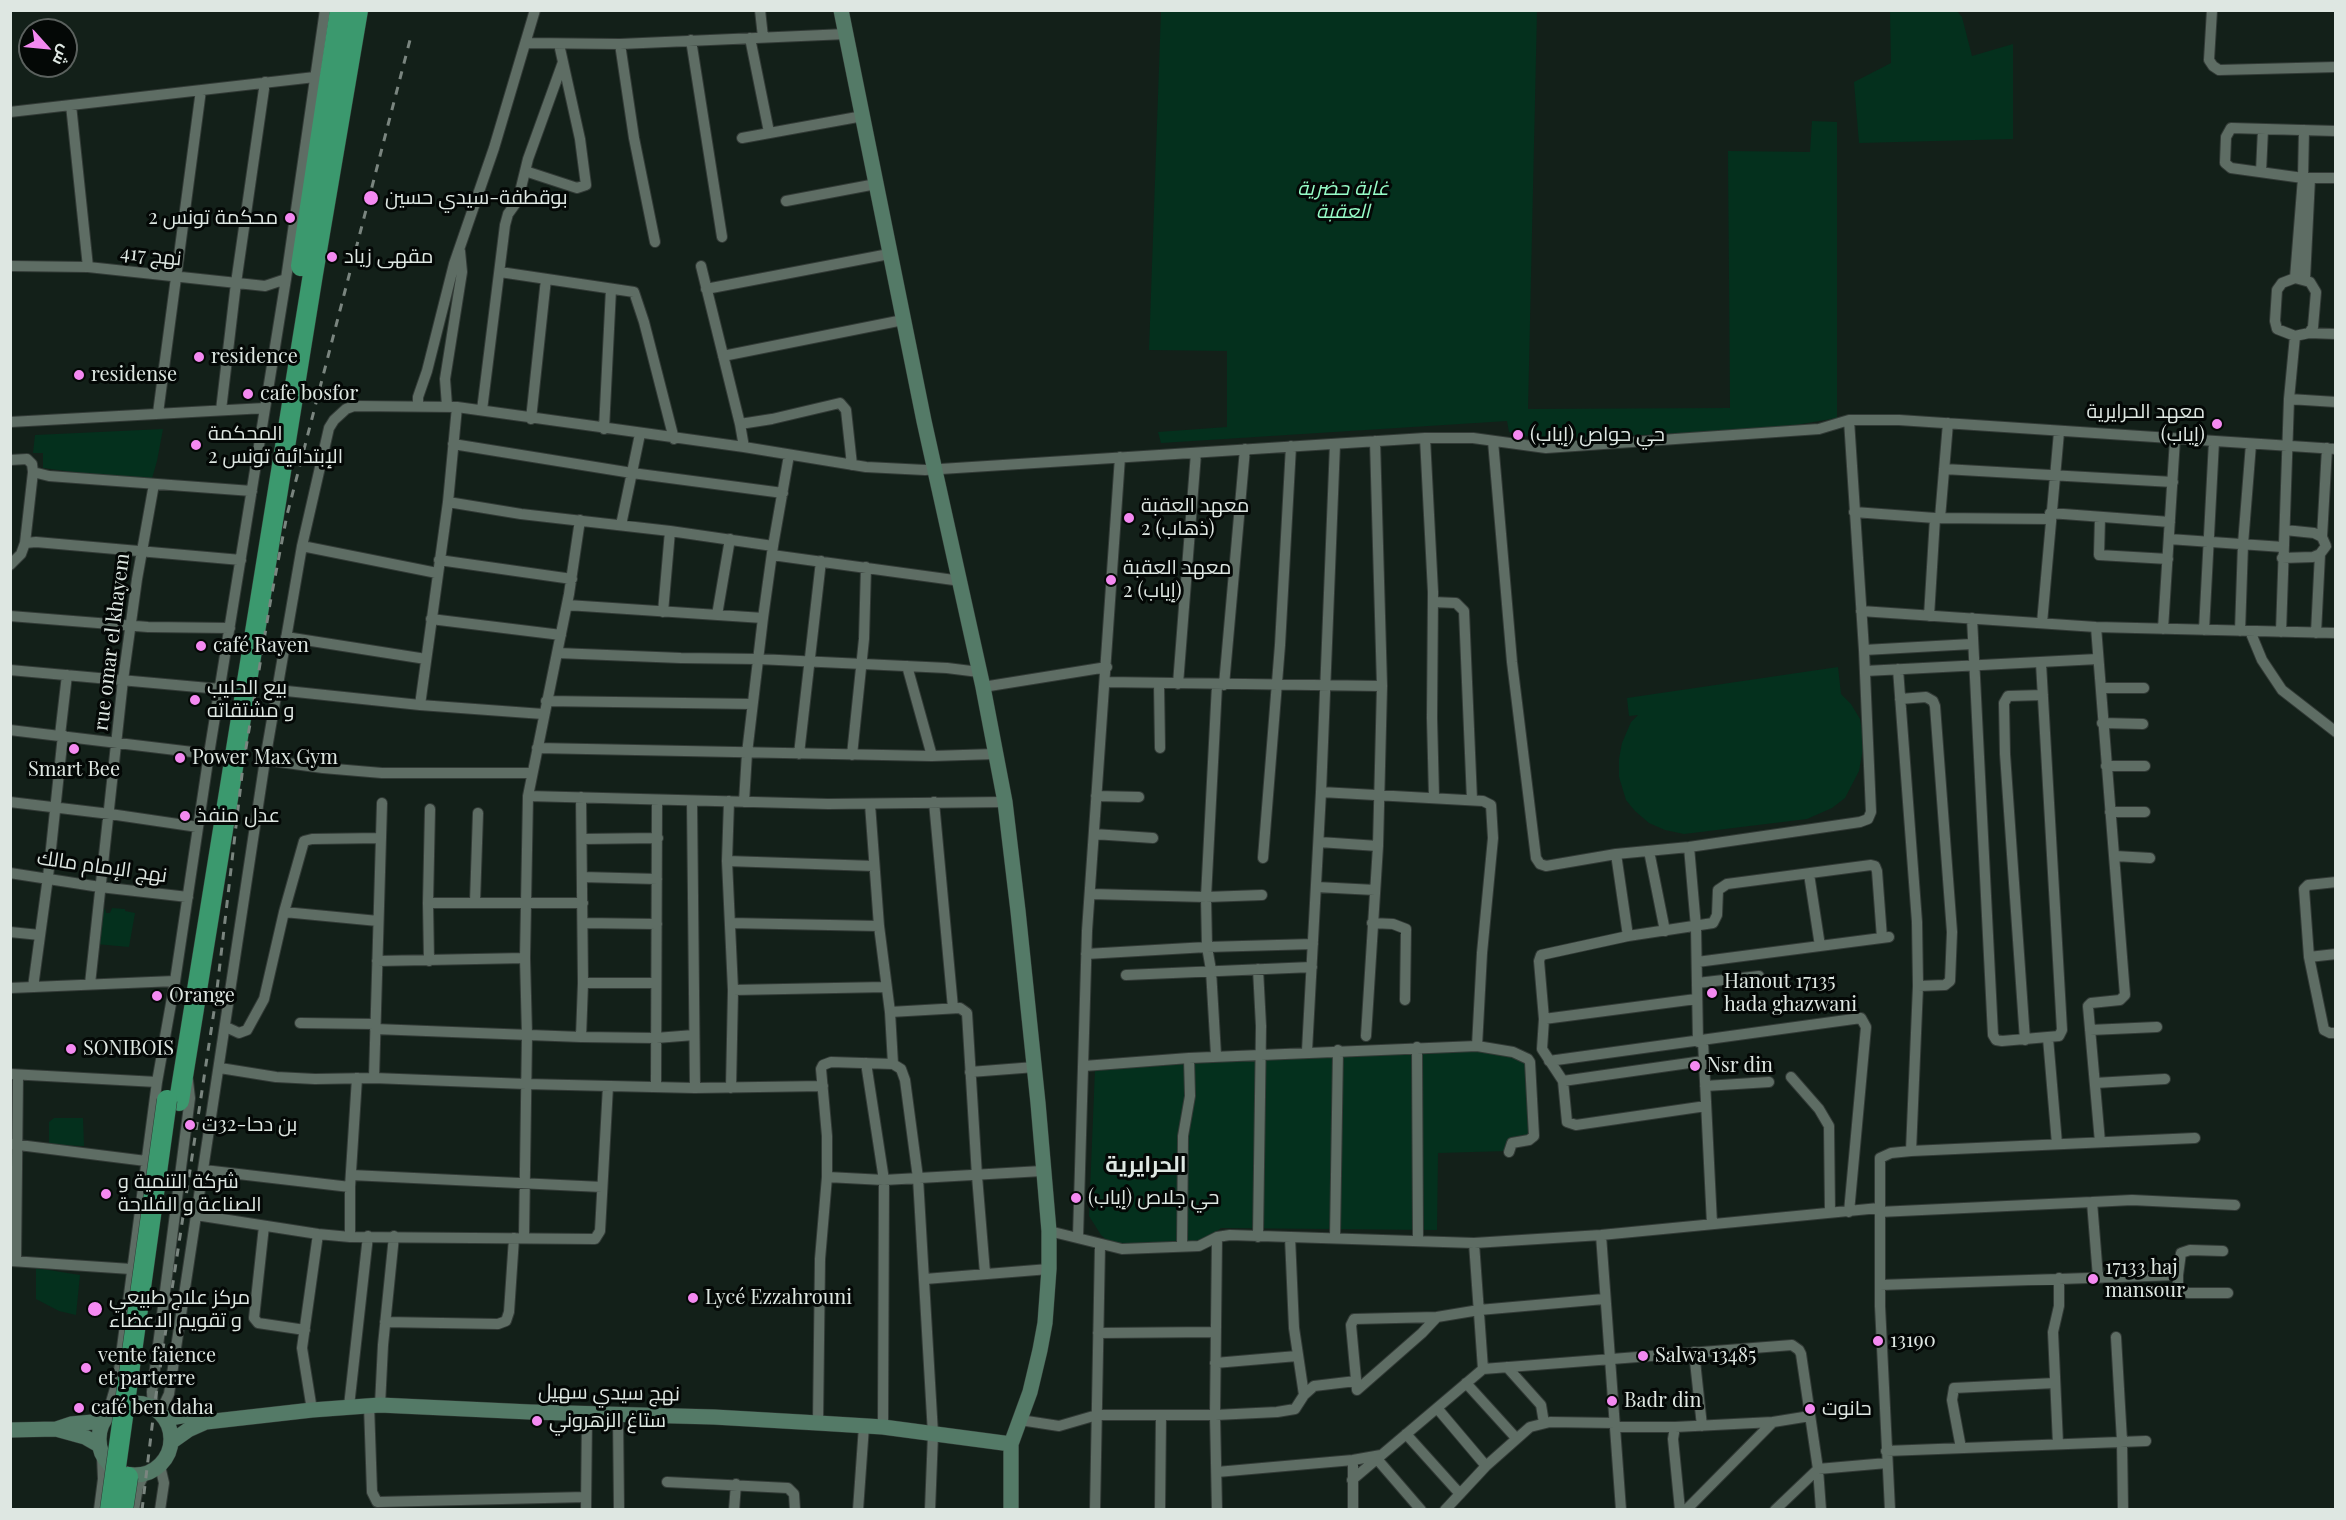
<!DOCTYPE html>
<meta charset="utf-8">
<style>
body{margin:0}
#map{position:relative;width:2346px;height:1520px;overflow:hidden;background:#132019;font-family:"Playfair Display",Cairo,serif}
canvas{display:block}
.frame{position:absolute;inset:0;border:12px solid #dee7e2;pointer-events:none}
.north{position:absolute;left:18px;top:18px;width:60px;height:60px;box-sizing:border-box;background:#040806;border:2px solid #5b615e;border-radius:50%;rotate:117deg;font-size:16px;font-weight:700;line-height:24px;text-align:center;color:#dee7e2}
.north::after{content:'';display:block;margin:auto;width:21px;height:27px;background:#f489f1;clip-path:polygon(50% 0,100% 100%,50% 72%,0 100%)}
</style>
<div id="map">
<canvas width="2346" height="1520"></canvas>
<div class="frame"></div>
<div class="north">ش</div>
</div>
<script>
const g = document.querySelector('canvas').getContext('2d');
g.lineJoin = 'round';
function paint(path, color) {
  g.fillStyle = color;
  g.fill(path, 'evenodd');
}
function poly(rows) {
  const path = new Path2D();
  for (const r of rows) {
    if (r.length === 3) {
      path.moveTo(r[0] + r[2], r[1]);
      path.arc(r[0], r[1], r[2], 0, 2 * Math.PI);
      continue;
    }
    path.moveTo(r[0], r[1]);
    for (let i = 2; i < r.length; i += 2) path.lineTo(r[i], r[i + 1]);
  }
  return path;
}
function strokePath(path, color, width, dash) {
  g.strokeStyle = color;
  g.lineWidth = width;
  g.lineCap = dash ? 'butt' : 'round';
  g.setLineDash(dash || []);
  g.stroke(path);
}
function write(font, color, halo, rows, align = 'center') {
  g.font = font + ' "Playfair Display",Cairo,serif';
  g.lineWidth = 6;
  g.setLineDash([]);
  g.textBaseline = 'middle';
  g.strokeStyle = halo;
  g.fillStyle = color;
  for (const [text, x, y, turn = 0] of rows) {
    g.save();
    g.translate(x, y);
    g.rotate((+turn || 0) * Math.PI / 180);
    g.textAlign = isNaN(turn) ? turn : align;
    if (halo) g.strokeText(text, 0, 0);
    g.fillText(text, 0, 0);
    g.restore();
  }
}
paint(poly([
 [1161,11,1537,11,1528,409,1730,408,1728,151,1810,152,1812,121,1837,122,1837,418,1766,430,1540,439,1509,432,1507,421,1161,443,1158,432,1227,427,1227,351,1149,350],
 [1890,11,1957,11,1962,17,1972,56,2013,44,2013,139,1859,143,1854,82,1891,63],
 [163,429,157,461,151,482,43,468,43,453,33,453,35,435],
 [1838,667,1841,694,1851,704,1860,719,1864,743,1859,771,1845,798,1832,808,1807,819,1684,834,1665,830,1649,823,1635,811,1626,800,1619,777,1619,759,1622,743,1631,722,1638,715,1629,716,1627,698],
 [102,907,105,909,106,913,110,913,112,908,125,909,125,911,135,913,129,947,96,944],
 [1477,1048,1529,1060,1532,1138,1507,1151,1438,1153,1437,1230,1221,1228,1204,1241,1111,1244,1101,1235,1089,1216,1095,1069],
 [54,1118,83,1118,84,1146,49,1145,49,1122],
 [36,1268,80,1275,76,1315,59,1311,36,1299]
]), '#04301d');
const street = poly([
 [760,10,763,37],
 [2212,10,2209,60,2213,66,2219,70,2336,67],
 [750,38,769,132],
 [691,40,722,237],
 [526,43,620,44,846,34],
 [620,44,634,138,655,242],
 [71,105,88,267],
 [10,112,315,77],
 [2336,131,2231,128,2226,137,2225,163,2231,168,2303,178,2336,178],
 [742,138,863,116],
 [525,171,577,188,586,185,580,139,559,44],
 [2261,172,2263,129],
 [786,201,876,184],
 [10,266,88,267,265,286,286,279],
 [701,266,740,424,744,447],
 [500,272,634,292,644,322,674,439],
 [2295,278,2310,282,2316,292,2313,327,2309,333,2295,336,2277,329,2275,321,2277,290,2282,283,2295,278],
 [2295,278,2303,178,2304,130],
 [2305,279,2310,178],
 [706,289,889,254],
 [2309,333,2336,334],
 [723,356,903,320],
 [2289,399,2336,402],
 [418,406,418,397,427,371,454,264,494,148,535,10],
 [447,406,445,379,462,272,460,251],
 [221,410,236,283,265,82],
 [482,410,505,225,508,214,518,200,528,159,563,62],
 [158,413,201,90],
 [531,419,546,279],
 [10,422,265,408],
 [740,424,772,419,840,403,846,410,852,465],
 [604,429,611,289],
 [1425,438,1433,592,1432,718,1434,797],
 [1493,441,1512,662,1536,858,1540,864,1546,866,1616,854,1689,847,1860,822,1868,819,1871,812,1864,650,1849,420],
 [453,444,632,473,783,493],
 [10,460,27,459,32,464,33,472,49,476,252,491],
 [1944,469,2173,482],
 [448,502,521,514,670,531,773,546],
 [1854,512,1935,518,2050,519],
 [2050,513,2170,522],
 [2100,517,2099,555,2168,559],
 [1940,518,1948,423],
 [621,525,640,434],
 [2322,537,2327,448],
 [2169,539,2283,547],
 [25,543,33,472],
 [302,546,437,573],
 [772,555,961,581],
 [2282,558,2313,557,2320,554,2326,546,2322,537,2314,533,2285,530],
 [439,560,572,579],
 [10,565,21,554,25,543,36,542,241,560],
 [1433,602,1456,603,1464,611,1472,800],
 [567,605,763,618],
 [1861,611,2096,627,2336,633],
 [663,612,670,531],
 [717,615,730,539],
 [10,616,148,627,230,628],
 [1929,616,1935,518],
 [1972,618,1993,1035,1996,1040,2002,1041,2059,1036,2062,1030,2041,663],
 [431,619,561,635],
 [2042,623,2059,432],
 [2096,627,2125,995,2120,1000,2091,1003,2088,1006,2100,1142],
 [2163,629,2175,439],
 [2204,630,2214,441],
 [2240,631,2243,544,2251,444],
 [2250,631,2262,660,2282,690,2336,732],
 [2281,632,2289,399,2295,336],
 [2316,633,2320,554],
 [286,637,426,659],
 [1864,650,1972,644],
 [557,653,681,658,758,659,947,668,979,672],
 [907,666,932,756],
 [1898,669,1917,922,1918,986,1911,1151],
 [10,670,220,689],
 [1865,671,2098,659],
 [1106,682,1382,686],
 [1159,684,1160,748],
 [1178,684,1196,453],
 [1224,685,1245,449],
 [983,687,1107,667],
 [2101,688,2144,688],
 [277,690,420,705,543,714],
 [1900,699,1926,697,1933,701,1935,706,1952,932,1950,981,1945,985,1918,986],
 [546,701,752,704],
 [420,705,448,502,457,407],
 [2102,723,2143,724],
 [10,730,209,754],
 [60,735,67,675],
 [537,748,932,756,995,754],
 [799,754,821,561],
 [852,755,864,639,866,567],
 [265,760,323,768,382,773,532,773],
 [2106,766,2145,766],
 [1321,792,1483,801,1491,805,1493,838,1482,953,1477,1046],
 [528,796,828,804,1005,802],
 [1096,796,1139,797],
 [692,801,695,1088],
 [729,801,727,861,733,990,731,1088],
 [10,802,110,814,198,827],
 [744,802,747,753,763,618,773,546,789,455],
 [934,802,953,1008],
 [870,804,879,926,890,1012,893,1064],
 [2110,812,2145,812],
 [1094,834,1153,838],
 [582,839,658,838],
 [1319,842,1378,846],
 [1689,847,1696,927,1698,1042],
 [1649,851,1665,931],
 [1616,854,1628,936],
 [2115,856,2150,858],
 [1263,858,1280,645,1291,446],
 [727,861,874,866],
 [10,873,100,887,188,897],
 [1809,874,1820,946],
 [582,877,657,879],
 [2336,882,2308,885,2304,889,2309,957,2324,1030,2330,1033,2336,1033],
 [1316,887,1375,890],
 [1091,894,1206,897,1262,895],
 [475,902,478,813],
 [428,903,583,903],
 [284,912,378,921],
 [583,923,657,924],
 [730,923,879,926],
 [1372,923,1393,924,1406,929,1405,1000],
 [10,932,40,935],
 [1086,954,1207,947,1313,944],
 [2309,957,2336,954],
 [377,961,525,958],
 [429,961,428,903,430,809],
 [1697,962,1889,937],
 [1126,975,1312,967],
 [583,983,656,983],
 [1697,983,1759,976],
 [90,984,123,680,137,579,154,484],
 [33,987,48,877,63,735],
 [10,988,175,981],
 [733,990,886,987],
 [890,1012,960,1008,967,1013,977,1176,985,1273],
 [1544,1019,1696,999],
 [300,1023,375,1024],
 [226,1027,239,1033,247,1030,264,999,284,912,304,841,312,839,380,838],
 [375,1029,581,1037,656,1038,694,1035],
 [2090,1030,2157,1027],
 [1366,1036,1378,846,1382,686,1375,441],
 [581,1037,583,983,581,797],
 [2048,1038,2057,1144],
 [2025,1040,2005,754,2004,703,2008,696,2043,695],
 [1703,1041,1712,1224],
 [1417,1047,1418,1241],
 [1307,1051,1321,792,1335,444],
 [1216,1055,1211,970,1207,947,1206,897,1217,685],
 [1549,1061,1861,1018,1866,1027,1849,1212],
 [866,1063,884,1180,883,1427],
 [1084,1066,1189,1058],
 [220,1068,276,1077,315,1079,374,1078,526,1084,695,1088,823,1086],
 [970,1072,1035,1067],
 [10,1074,157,1082],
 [1791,1077,1819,1109,1829,1126,1830,1213],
 [374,1078,382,803],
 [1563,1081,1703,1061],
 [2095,1083,2165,1079],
 [656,1086,657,800],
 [1705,1086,1769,1082],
 [1706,1106,1576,1125,1567,1122,1563,1081,1542,1049,1544,1019,1539,961,1541,955,1628,936,1713,923,1717,915,1718,890,1727,884,1871,865,1875,866,1877,871,1882,938],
 [11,1144,146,1161],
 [204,1170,350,1187],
 [351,1175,602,1187],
 [827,1177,884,1180,1042,1171],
 [2092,1202,2132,1200,2235,1205],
 [1879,1212,2092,1202,2098,1277],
 [196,1215,318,1234,350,1237,595,1239,600,1231,608,1086],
 [264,1226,254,1318,258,1323,305,1330],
 [1049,1231,1122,1249,1199,1246,1217,1237,1230,1235,1474,1243,1601,1235,1879,1208],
 [1601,1235,1621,1510],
 [350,1237,350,1187,357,1078],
 [524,1237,527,1035,525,958,528,796,569,594,580,520],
 [1078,1237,1087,931,1120,457],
 [1217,1237,1215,1415,1217,1510],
 [1258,1237,1261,1026,1258,969],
 [1290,1237,1294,1328,1304,1395],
 [1335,1238,1338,1050],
 [1474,1243,1483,1369],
 [1182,1247,1183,1136,1190,1096,1189,1058,1477,1046,1513,1052,1528,1059,1530,1062,1534,1136,1529,1140,1512,1143,1509,1152],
 [2223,1251,2190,1250,2181,1253,2178,1275,2178,1288,2188,1293,2228,1293],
 [11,1261,131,1269],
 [16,1261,18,1075],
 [925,1279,1049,1269],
 [1880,1285,2178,1275],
 [1437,1317,1422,1333,1357,1390,1351,1325,1354,1319,1437,1317],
 [1437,1317,1479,1310,1604,1299],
 [385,1322,498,1324,506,1321,509,1312,514,1238],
 [1098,1333,1216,1332],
 [2116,1337,2122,1441,2123,1510],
 [1694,1352,1702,1426],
 [1215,1363,1297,1356],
 [1507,1367,1541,1405,1544,1423],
 [1466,1383,1516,1438],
 [369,1405,372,1492,377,1502,586,1497],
 [380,1405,383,1345,394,1236],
 [349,1406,368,1236],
 [153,1408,152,1392,190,1098,188,1081],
 [1437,1408,1486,1466],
 [312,1410,302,1348,318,1234],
 [160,1413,169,1394,265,760,302,546,329,428,334,420,346,409,354,406,457,407,744,447,866,467,925,470,1425,438,1473,438,1546,448,1819,429,1849,420,1899,420,2336,449],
 [618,1415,619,1510],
 [107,1416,118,1378,157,1082,175,981,209,754,286,279,325,10],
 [1020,1420,1059,1426,1097,1415,1215,1415,1277,1412,1295,1409,1304,1395,1314,1386,1356,1381],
 [818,1423,820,1259,827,1177,827,1136,821,1069,823,1065,831,1062,893,1064,901,1069,905,1080,918,1178,933,1434,930,1510],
 [1615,1427,1675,1427],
 [1406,1434,1460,1494],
 [2058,1444,2053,1332,2059,1306,2059,1278],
 [1961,1448,1952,1400,1954,1388,2055,1383],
 [1886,1451,2146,1441],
 [1377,1459,1421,1510],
 [1353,1460,1353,1510],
 [160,1466,164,1483,160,1510],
 [1217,1472,1353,1460,1381,1455],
 [1352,1480,1483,1369,1792,1345,1799,1350,1801,1354,1818,1469,1821,1510],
 [667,1482,788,1488,794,1494,795,1510],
 [99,1510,103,1479,102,1456],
 [134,1510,138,1487,144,1475],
 [586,1510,587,1414],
 [734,1510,736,1484],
 [858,1510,864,1426],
 [1095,1510,1100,1245],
 [1160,1510,1161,1415],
 [1445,1510,1486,1466,1530,1427,1550,1422,1615,1423],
 [1680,1510,1673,1439,1675,1427,1773,1422],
 [1686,1510,1773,1422,1810,1416],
 [1775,1510,1818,1469,1887,1463],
 [1890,1510,1880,1306,1880,1158,1891,1153,1911,1151,2195,1138]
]);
const secondary = poly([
 [841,10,924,421,983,687,1005,802,1018,911,1038,1103,1049,1231,1049,1269,1045,1323,1040,1350,1030,1392,1011,1444,1011,1510],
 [135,1439,36],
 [165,1419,187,1415,206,1422],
 [56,1429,85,1437,99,1445],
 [10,1430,56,1429,71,1424,104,1421],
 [171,1442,188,1430,206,1422,312,1410,380,1405,530,1412,714,1417,818,1423,883,1427,1011,1444]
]);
const highway = poly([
 [301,266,340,10],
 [179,1101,313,274,358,10]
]);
strokePath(street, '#323a36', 12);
strokePath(secondary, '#323a36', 16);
strokePath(highway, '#323a36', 21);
strokePath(street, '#5e6d64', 10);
strokePath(secondary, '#547a67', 15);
strokePath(highway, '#3b996e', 20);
strokePath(poly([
 [142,1510,155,1402,216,998,243,766,271,598,287,515,410,40]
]), '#7a857f', 3, [8, 8]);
const highwayBridge = poly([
 [110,1510,167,1100],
 [123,1510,128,1477]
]);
strokePath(highwayBridge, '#323a36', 21, []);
strokePath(highwayBridge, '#3b996e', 20);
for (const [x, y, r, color] of [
 [371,198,8,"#f489f1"],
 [290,218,6,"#f489f1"],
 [332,257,6,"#f489f1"],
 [199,357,6,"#f489f1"],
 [79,375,6,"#f489f1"],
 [248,394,6,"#f489f1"],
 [2217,424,6,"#f489f1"],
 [1518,435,6,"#f489f1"],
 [196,445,6,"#f489f1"],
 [1129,518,6,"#f489f1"],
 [1111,580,6,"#f489f1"],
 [201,646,6,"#f489f1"],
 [195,700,6,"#f489f1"],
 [74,749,6,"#f489f1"],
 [180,758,6,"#f489f1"],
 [185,816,6,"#f489f1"],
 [1712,993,6,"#f489f1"],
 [157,996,6,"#f489f1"],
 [71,1049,6,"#f489f1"],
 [1695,1066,6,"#f489f1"],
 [190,1125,6,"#f489f1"],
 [106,1194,6,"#f489f1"],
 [1076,1198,6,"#f489f1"],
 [2093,1279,6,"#f489f1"],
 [693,1298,6,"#f489f1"],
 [95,1309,8,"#f489f1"],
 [1878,1341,6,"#f489f1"],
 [1643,1356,6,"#f489f1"],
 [86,1368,6,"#f489f1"],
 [1612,1401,6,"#f489f1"],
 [79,1408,6,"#f489f1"],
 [1810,1409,6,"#f489f1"],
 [537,1421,6,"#f489f1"]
]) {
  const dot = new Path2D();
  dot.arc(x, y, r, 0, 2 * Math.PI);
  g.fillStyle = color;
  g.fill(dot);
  strokePath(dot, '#040806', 2);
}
write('italic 20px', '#96fcc7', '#040806', [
 ["غابة حضرية",1343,189],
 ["العقبة",1343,212]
]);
write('20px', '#dee7e2', '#040806', [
 ["بوقطفة-سيدي حسين",385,198],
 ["محكمة تونس 2",278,218,"right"],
 ["مقهى زياد",344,257],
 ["residence",211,357],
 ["residense",91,375],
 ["cafe bosfor",260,394],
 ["معهد الحرايرية",2205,412,"right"],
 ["(إياب)",2205,435,"right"],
 ["المحكمة",208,434],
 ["الإبتدائية تونس 2",208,457],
 ["حي حواص (إياب)",1530,435],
 ["معهد العقبة",1141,506],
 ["2 (ذهاب)",1141,529],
 ["معهد العقبة",1123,568],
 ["2 (إياب)",1123,591],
 ["café Rayen",213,646],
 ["بيع الحليب",207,688],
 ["و مشتقاته",207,711],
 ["Power Max Gym",192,758],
 ["Smart Bee",74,770,"center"],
 ["عدل منفذ",197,816],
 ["Hanout 17135",1724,982],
 ["hada ghazwani",1724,1005],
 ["Orange",169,996],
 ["SONIBOIS",83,1049],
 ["Nsr din",1707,1066],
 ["بن دحا-32ت",202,1125],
 ["شركة التنمية و",118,1182],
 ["الصناعة و الفلاحة",118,1205],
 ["حي جلاص (إياب)",1088,1198],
 ["17133 haj",2105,1268],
 ["mansour",2105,1291],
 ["مركز علاج طبيعي",109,1298],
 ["و تقويم الاعضاء",109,1321],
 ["Lycé Ezzahrouni",705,1298],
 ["13190",1890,1341],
 ["vente faience",98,1356],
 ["et parterre",98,1379],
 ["Salwa 13485",1655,1356],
 ["Badr din",1624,1401],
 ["café ben daha",91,1408],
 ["حانوت",1822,1409],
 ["ستاغ الزهروني",549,1421]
], 'left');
write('20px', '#dee7e2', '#040806', [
 ["نهج 417",151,256,6],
 ["rue omar el khayem",112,642,-83],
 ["نهج الإمام مالك",102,867,8],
 ["نهج سيدي سهيل",609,1393,1]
]);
write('bold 22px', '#dee7e2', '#040806', [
 ["الحرايرية",1146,1165]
]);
</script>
